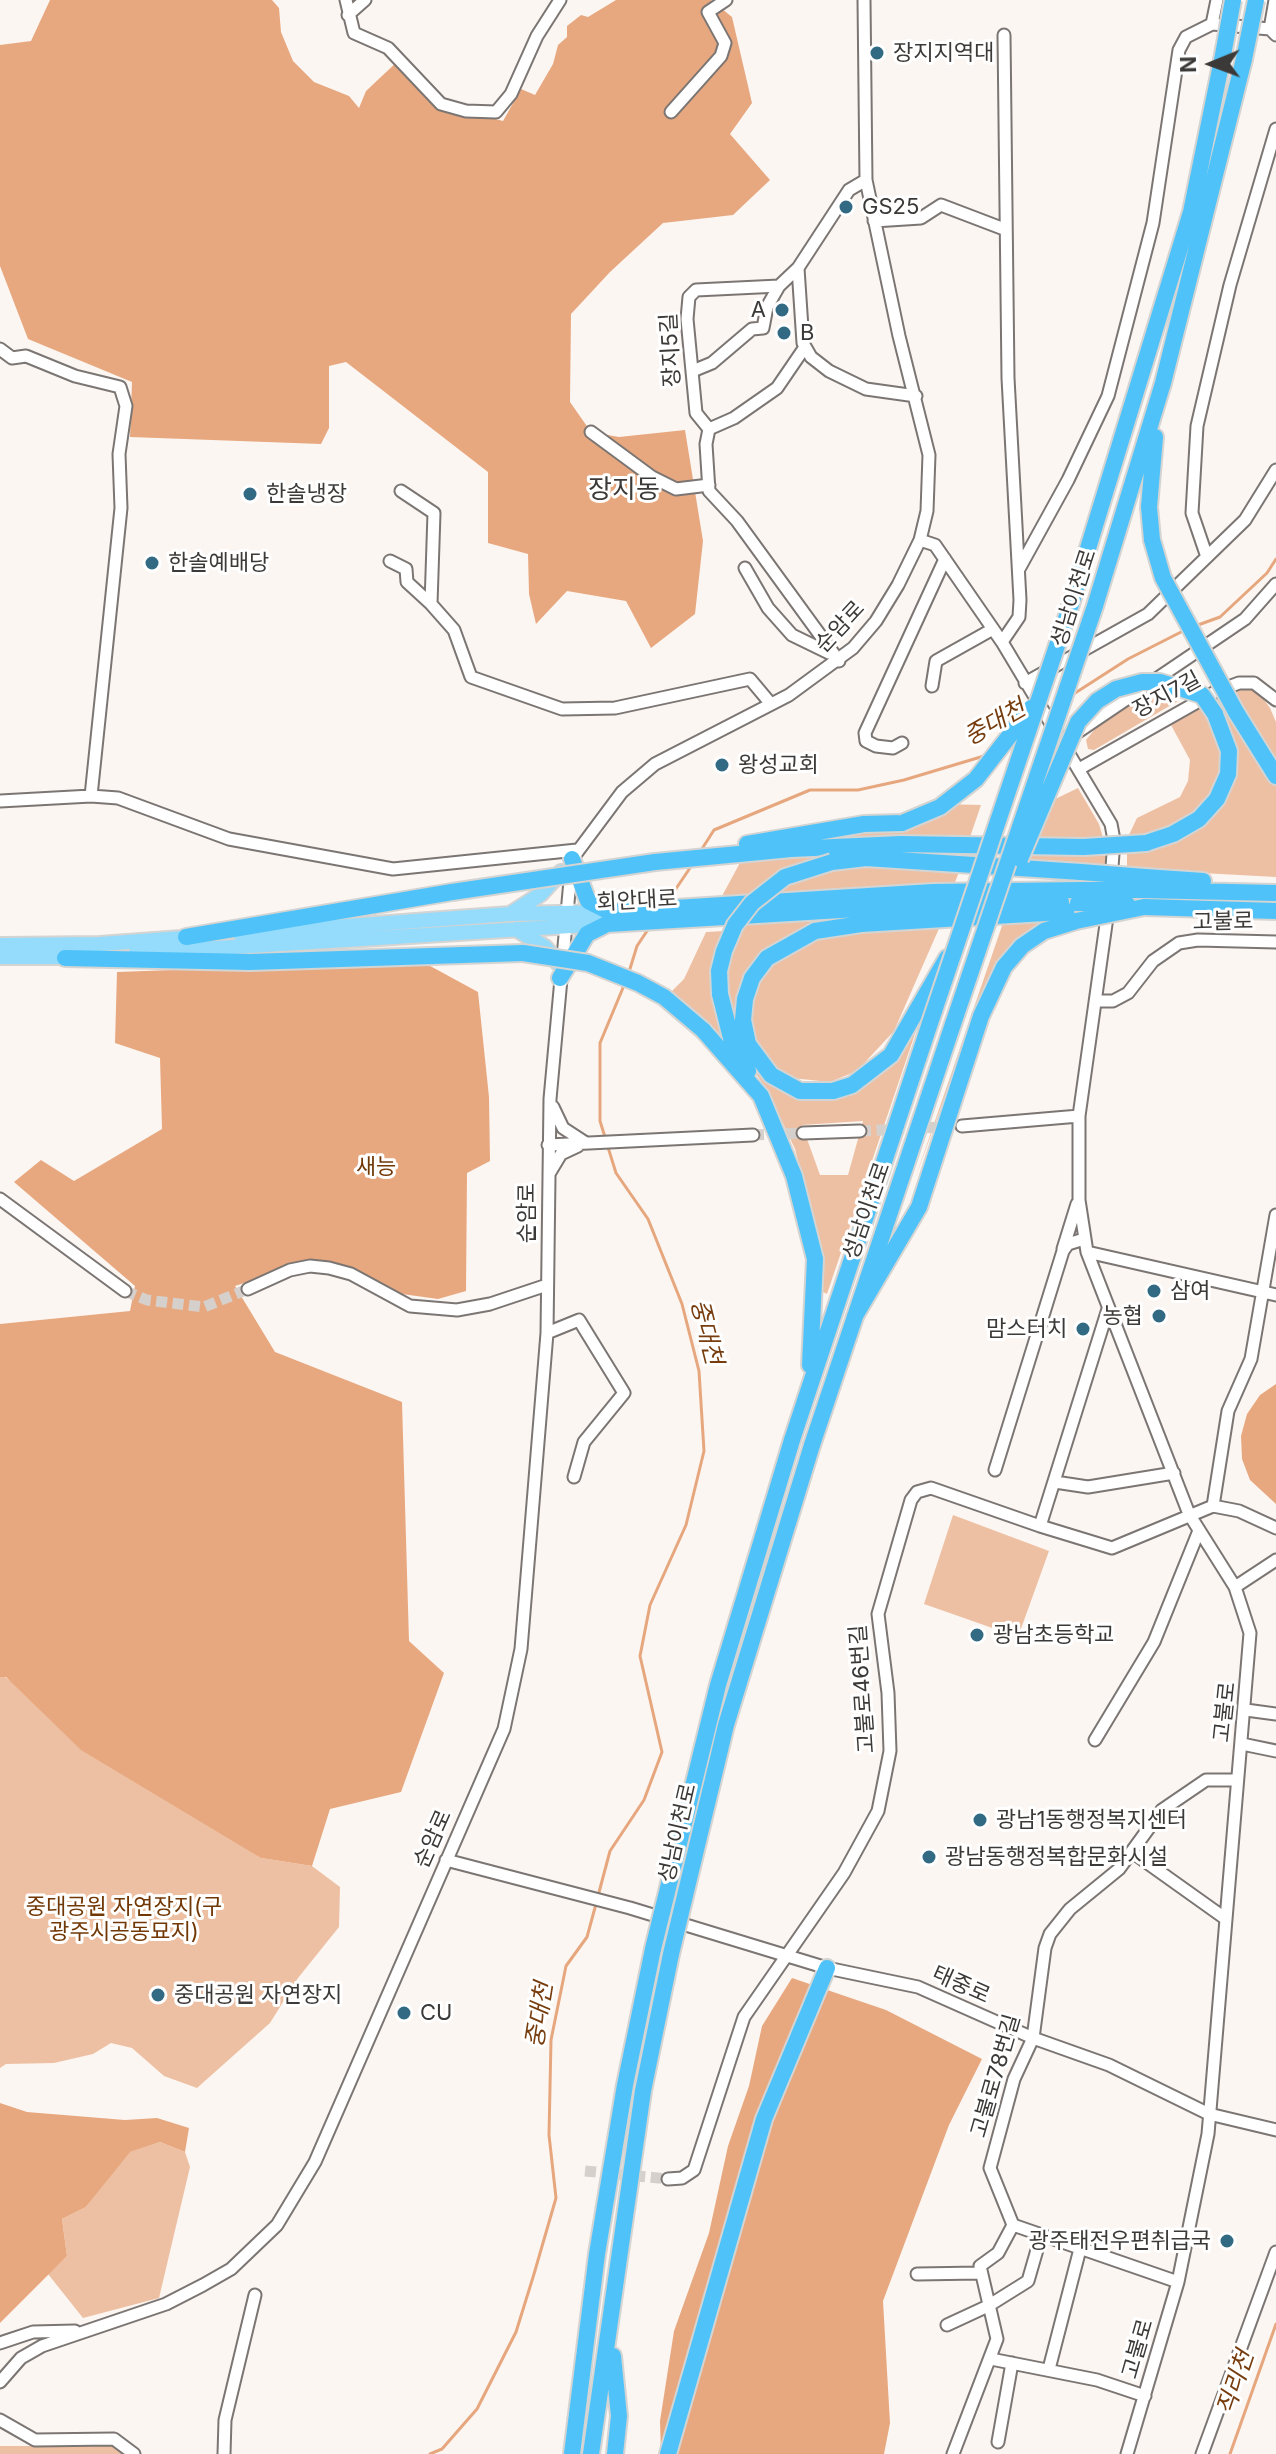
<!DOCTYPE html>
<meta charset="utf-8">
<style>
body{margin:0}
#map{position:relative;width:1276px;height:2454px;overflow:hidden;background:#fcf6f2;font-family:Inter,sans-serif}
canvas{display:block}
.north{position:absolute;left:1172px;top:24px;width:80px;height:80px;-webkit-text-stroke:6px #fff;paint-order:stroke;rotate:269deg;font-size:22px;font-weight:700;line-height:32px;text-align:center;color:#3c3a38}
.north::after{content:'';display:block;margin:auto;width:28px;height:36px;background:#3c3a38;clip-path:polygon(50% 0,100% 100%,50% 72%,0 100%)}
</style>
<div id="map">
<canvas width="1276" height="2454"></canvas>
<div class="north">N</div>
</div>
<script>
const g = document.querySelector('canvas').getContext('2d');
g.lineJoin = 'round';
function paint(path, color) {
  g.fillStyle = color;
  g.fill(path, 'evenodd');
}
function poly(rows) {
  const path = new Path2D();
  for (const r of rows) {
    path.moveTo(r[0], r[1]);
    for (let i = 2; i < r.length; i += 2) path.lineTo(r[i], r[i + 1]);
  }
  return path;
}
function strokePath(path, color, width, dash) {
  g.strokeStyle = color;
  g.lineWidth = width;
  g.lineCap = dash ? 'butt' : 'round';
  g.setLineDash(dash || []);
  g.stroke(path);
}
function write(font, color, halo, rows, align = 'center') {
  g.font = font + ' Inter,"Noto Sans KR",sans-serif';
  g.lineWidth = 6;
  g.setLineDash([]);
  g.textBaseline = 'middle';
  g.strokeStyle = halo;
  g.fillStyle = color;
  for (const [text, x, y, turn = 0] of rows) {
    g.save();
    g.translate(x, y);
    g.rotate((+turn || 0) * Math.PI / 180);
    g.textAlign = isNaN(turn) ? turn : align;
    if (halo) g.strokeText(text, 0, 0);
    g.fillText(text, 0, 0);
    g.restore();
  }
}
paint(poly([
 [1232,688,1249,688,1260,694,1270,708,1276,722,1276,768],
 [1220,694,1276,786,1276,877,1127,869,1127,854,1149,852,1183,836,1228,783,1212,697],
 [1161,698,1178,701,1094,750,1088,749,1086,740,1103,719,1141,699],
 [1201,706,1212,721,1223,756,1217,786,1188,823,1165,834,1127,839,1137,818,1180,797,1188,781,1190,760,1171,725],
 [1078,788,1099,824,1104,841,1033,841,1049,802],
 [945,804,981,805,969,840,804,842],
 [967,847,962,861,812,861,775,874,748,896,722,896,742,859],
 [1029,851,1106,856,1104,868,1024,865],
 [843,865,960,869,954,885,773,893,793,880],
 [1066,917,1028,937,967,1035,914,1182,1004,920],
 [864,918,792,934,760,956,736,1014,779,1086,831,1095,916,1031,827,1294,821,1291,808,1199,795,1149,769,1094,743,1053,725,986,730,954,743,925],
 [863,1121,848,1175,820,1175,802,1125],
 [941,924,894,1031,857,1071,830,1082,791,1078,772,1066,753,1043,748,1006,754,982,768,966,810,940,841,931],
 [724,931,726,1043,671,992,684,979,706,932],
 [953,1515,1049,1551,1018,1637,924,1604],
 [0,1677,5,1677,261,1858,312,1866,340,1887,339,1927,298,1978,270,2023,197,2088,164,2076,132,2048,111,2043,93,2054,54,2063,6,2064,0,2068],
 [160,2142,185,2152,190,2167,159,2298,83,2318,48,2274,67,2256,62,2219,86,2207,129,2152],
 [0,2446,122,2446,129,2454,0,2454]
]), '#eec0a3');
paint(poly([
 [50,0,272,0,279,8,281,32,293,61,314,82,349,96,359,108,366,91,399,60,432,96,466,111,503,121,521,89,535,95,553,64,558,45,567,37,567,26,581,15,588,17,616,0,711,0,732,17,752,103,730,134,770,180,733,215,663,223,610,272,571,314,570,402,591,432,619,437,685,430,703,541,695,614,651,648,626,601,567,591,536,624,529,594,528,554,488,543,488,472,346,362,329,366,329,428,321,444,130,437,132,382,28,339,0,266,0,45,31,41],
 [421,961,478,992,489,1097,490,1161,467,1173,466,1291,438,1299,402,1294,328,1266,286,1269,235,1286,275,1352,402,1402,409,1641,444,1673,401,1792,330,1809,312,1866,261,1858,81,1750,6,1677,0,1677,0,1324,130,1311,135,1286,14,1182,41,1160,74,1181,162,1129,160,1058,115,1043,117,972],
 [1276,1384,1276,1504,1250,1480,1242,1459,1241,1436,1247,1414,1260,1395],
 [792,1978,886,2010,982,2059,949,2125,883,2301,890,2423,884,2454,661,2454,660,2421,674,2331,709,2233,728,2146,749,2086,762,2026],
 [0,2103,27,2112,125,2120,157,2118,189,2128,185,2152,160,2142,130,2152,86,2207,62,2219,67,2256,0,2323]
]), '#e8a87f');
strokePath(poly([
 [1198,625,1220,617,1267,573,1276,559],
 [1072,695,1128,659,1183,631],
 [700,852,714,830,810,790,858,790,904,780,984,756],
 [667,902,692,865],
 [629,972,637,946,649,928],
 [605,1137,600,1121,600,1043,625,983],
 [598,1896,610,1851,644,1800,662,1752,640,1656,650,1605,686,1525,704,1451,699,1371,682,1304,648,1219,616,1173,607,1144],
 [430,2454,442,2449,477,2409,516,2332,534,2274,556,2198,549,2135,551,2040,566,1966,587,1937,596,1904],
 [1230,2454,1276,2324]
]), '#e6a77e', 3);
strokePath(poly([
 [860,1131,962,1126],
 [753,1135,803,1133],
 [125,1291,147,1300,204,1307,248,1289],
 [585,2171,668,2179]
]), '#d6d0cd', 11, [11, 5.5]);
const minor = poly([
 [346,0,354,33,388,48,441,104,466,111,496,112,511,94,537,36,560,0],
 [348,15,365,0],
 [1212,24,1217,0],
 [1270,29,1275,0],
 [671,112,721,56,725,43,708,12,726,0],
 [874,221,921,218,941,205,1004,229],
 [798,268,803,343,811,357,829,371,866,389,916,396],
 [0,349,12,358,26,356,75,376,120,387,126,406,119,454,121,508,91,796,118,798,229,839,393,869,577,850],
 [695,370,712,363,752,329,763,328,767,307,779,286],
 [709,429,734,418,777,388,805,347],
 [591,432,652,477,676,489,709,485],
 [401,491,434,513,431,604,454,630,471,677,562,709,615,708,750,679,771,704],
 [920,540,935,545,1002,642,1111,824,1114,840,1111,881],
 [1207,557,1192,513,1197,426,1230,285,1276,129],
 [390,561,406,569,407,582,431,604],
 [745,568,768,608,792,635,829,653],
 [1019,569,1068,480,1108,396,1153,223,1179,50,1186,37,1212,24,1270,29,1276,35],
 [1002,642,1019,617,1020,600,1008,378,1004,35],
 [839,661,737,521,709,491,706,444,709,429,696,413,687,319,689,297,696,290,779,286,798,268,849,190,866,180],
 [1025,683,1148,614,1245,520,1276,470],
 [932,686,936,661,993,629],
 [1072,736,1245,619,1276,584],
 [902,743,893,748,876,746,866,741,865,733,945,559],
 [1079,769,1215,692,1239,683,1254,683,1276,700],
 [0,801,91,796],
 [1097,1001,1113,1001,1128,993,1153,961,1179,943,1198,940,1276,942],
 [553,1107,563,1128,586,1143],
 [1079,1116,1108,910],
 [962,1126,1079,1116,1079,1200,1087,1252,1189,1514,1235,1587,1250,1633,1208,2134,1178,2282,1127,2454],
 [803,1133,860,1131],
 [548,1145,753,1135],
 [549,1174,561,1154,578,1146],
 [0,1199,125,1291],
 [1063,1249,1077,1204],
 [1087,1252,1276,1295],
 [248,1289,290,1270,310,1266,329,1268,351,1274,410,1306,457,1310,490,1304,547,1285],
 [547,1333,579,1320,624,1393,584,1442,574,1477],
 [995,1470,1063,1251,1068,1244,1084,1239],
 [1055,1482,1088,1487,1174,1473],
 [1213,1506,1228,1411,1251,1359,1276,1215],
 [1040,1526,1112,1548,1213,1506,1239,1511,1276,1528],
 [1235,1587,1276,1560],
 [1246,1710,1276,1714],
 [1095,1740,1154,1642,1198,1533],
 [1242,1744,1276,1751],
 [1132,1852,1226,1919],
 [446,1860,630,1908,827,1968,918,1987,1033,2038,1109,2065,1209,2114,1276,2130],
 [668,2179,682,2178,694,2170,744,2017,844,1873,878,1811,890,1751,888,1693,878,1614,911,1500,917,1492,931,1488,1040,1526,1108,1309],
 [1013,2225,1178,2282],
 [917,2274,979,2273],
 [947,2325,988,2306,1028,2281,1041,2236],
 [0,2343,33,2332,75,2331],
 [991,2359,1097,2380,1145,2396],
 [1049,2369,1080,2249],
 [0,2382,21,2358,42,2346,166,2304,203,2285,231,2269,277,2225,315,2162,504,1729,521,1649,547,1333,550,1099,572,859,622,792,655,764,789,695,853,648,876,621,898,585,920,540,927,511,929,455,899,336,866,180,864,0],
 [0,2420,35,2440,114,2439,134,2454],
 [998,2442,1012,2363],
 [224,2454,225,2420,255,2295],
 [953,2454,997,2339,980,2266,998,2253,1013,2225,990,2168,1014,2079,1033,2038,1045,1948,1050,1934,1070,1909,1119,1869,1162,1810,1206,1780,1237,1780],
 [1202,2454,1276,2252]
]);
const major = poly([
 [510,914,541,894,561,872],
 [516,929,545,947,558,963],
 [240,934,510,914,610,912],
 [0,945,100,944,195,937],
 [136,953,603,924],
 [0,957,76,957]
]);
const highway = poly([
 [1149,507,1155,437],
 [1071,604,1191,212,1223,55],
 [1095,606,1163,383,1244,59],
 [1236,712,1276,776],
 [1146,843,1173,834,1199,819,1217,799,1228,774,1229,751,1215,714],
 [747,844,864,824,902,823],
 [572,859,588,901,610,912,933,892,1081,890],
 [655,862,791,849,901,844,1084,847],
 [832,862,866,858,1081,872],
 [1145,877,1203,881],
 [1142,890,1276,893],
 [1144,907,1276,911],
 [186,937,452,892],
 [65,958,250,962,523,953],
 [947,958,891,1055,852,1085,833,1091,800,1091,771,1075,748,1044,743,1020,745,999,752,978,767,958,815,931,861,924,1078,911],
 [560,978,587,934,607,924,924,905,1061,902],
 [720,994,731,1038,748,1071],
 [703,1030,761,1096,794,1176,815,1259,810,1365],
 [855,1316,919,1207,981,1016,1004,967,1022,946,1044,931,1076,921],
 [792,1440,930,1023],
 [812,1445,953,1024],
 [613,2356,619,2416,615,2454],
 [572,2454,597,2254,625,2085,653,1949],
 [591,2454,643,2091,671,1954],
 [668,2454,764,2119,827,1968]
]);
strokePath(minor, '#7b7673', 15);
strokePath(major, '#d4d4d3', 18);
strokePath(highway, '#d4d4d3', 20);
strokePath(minor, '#fff', 11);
strokePath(major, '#95dbfb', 14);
strokePath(highway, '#4fc3f9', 16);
const highwayBridge = poly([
 [1223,55,1233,0],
 [1244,59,1256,0],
 [1149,507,1152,540,1163,578,1236,712],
 [902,823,940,807,976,779,1031,708],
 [1084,847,1146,843],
 [1020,859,1078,722,1097,701,1116,689,1142,682,1160,682,1202,695,1215,714],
 [1081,872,1145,877],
 [1081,890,1142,890],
 [452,892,655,862],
 [1078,903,1127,904],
 [1076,921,1144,907],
 [523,953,588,963,638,983,664,997,703,1030],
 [720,994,719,971,724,951,735,925,752,903,785,877,832,862],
 [930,1023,1071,604],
 [953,1024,1095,606],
 [653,1949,718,1685,792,1440],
 [671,1954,726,1725,812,1445]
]);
strokePath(highwayBridge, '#d4d4d3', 20, []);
strokePath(highwayBridge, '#4fc3f9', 16);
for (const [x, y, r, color] of [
 [877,53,8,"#326983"],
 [846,207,8,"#326983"],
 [782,310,8,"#326983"],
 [784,333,8,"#326983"],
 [250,494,8,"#326983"],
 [152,563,8,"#326983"],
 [722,765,8,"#326983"],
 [1154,1291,8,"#326983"],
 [1159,1316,8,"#326983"],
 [1083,1329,8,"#326983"],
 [977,1635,8,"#326983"],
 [980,1820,8,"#326983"],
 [929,1857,8,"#326983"],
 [158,1995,8,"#326983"],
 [404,2013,8,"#326983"],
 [1227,2241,8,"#326983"]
]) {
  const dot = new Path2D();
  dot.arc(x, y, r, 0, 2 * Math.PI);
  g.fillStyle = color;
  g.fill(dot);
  strokePath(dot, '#fff', 3);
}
write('22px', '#3c3a38', '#fff', [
 ["장지지역대",893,53],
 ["GS25",862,207],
 ["A",766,310,"right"],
 ["B",800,333],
 ["한솔냉장",266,494],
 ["한솔예배당",168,563],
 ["왕성교회",738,765],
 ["삼여",1170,1291],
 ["농협",1143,1316,"right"],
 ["맘스터치",1067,1329,"right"],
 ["광남초등학교",993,1635],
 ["광남1동행정복지센터",996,1820],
 ["광남동행정복합문화시설",945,1857],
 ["중대공원 자연장지",174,1995],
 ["CU",420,2013],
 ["광주태전우편취급국",1211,2241,"right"]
], 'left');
write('22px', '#3c3a38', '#fff', [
 ["장지5길",671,350,-93],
 ["성남이천로",1074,598,-72],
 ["순암로",840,627,-47],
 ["장지7길",1167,695,-28],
 ["회안대로",637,901,-3],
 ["고불로",1223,922,-1],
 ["성남이천로",867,1211,-71],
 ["순암로",527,1213,-90],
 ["고불로46번길",863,1689,-94],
 ["고불로",1225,1712,-84],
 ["성남이천로",678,1833,-77],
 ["순암로",433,1839,-66],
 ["태중로",961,1985,24],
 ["고불로78번길",996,2076,-74],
 ["고불로",1138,2349,-74]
]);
write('22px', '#713705', '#fff', [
 ["새능",376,1167],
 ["중대공원 자연장지(구",124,1907],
 ["광주시공동묘지)",124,1932]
]);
write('italic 24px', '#773d0e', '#fff', [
 ["중대천",995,723,-30],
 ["중대천",706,1332,76],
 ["중대천",540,2015,-81],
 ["직리천",1236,2383,-71]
]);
write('26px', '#3c3a38', '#fff', [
 ["장지동",624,490]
]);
</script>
